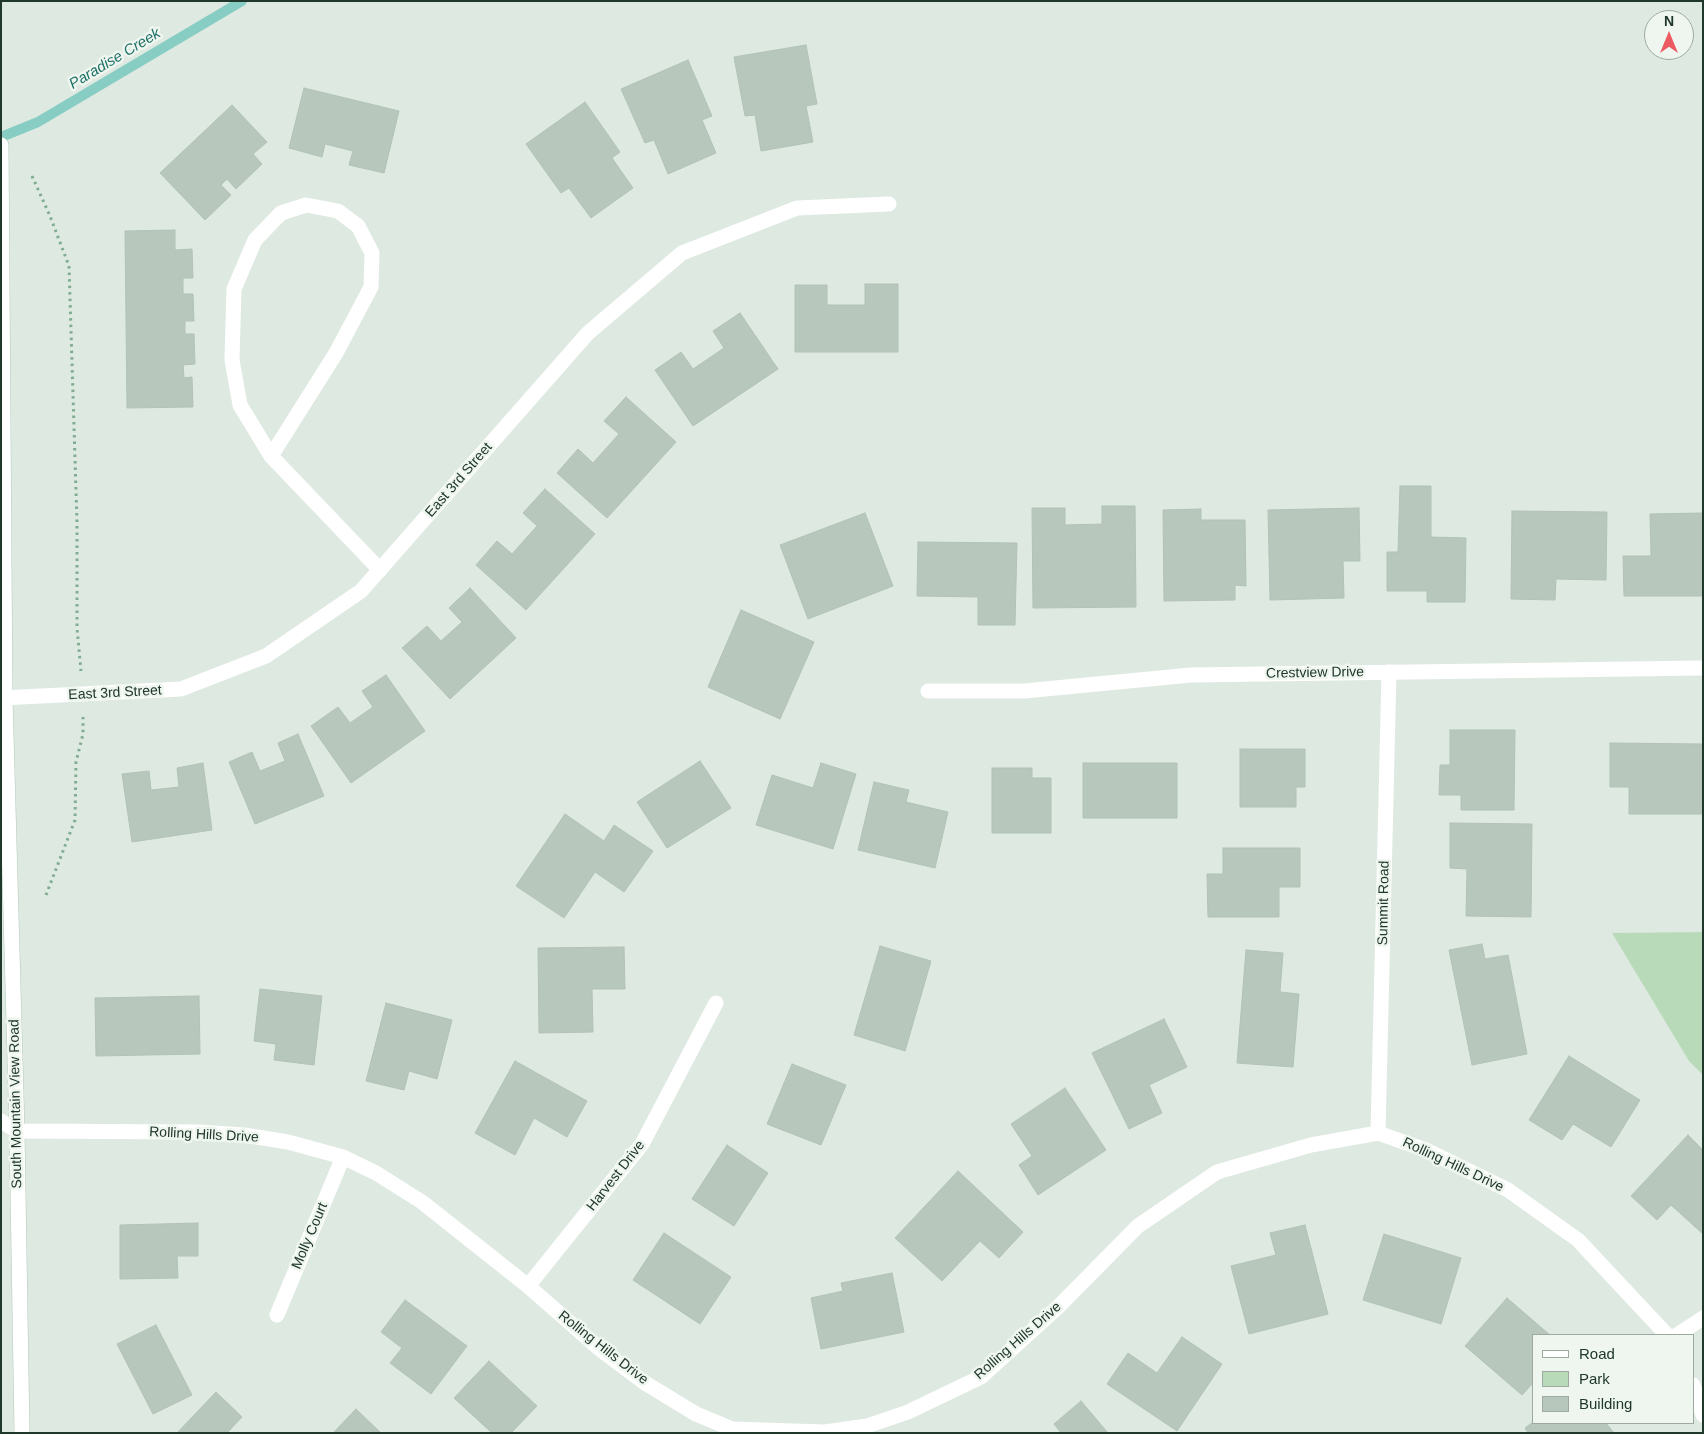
<!DOCTYPE html>
<style>
body{margin:0}
#map{position:relative;width:1704px;height:1434px;overflow:hidden;background:#dee9e1;font-family:Arial,sans-serif}
canvas{display:block}
.frame{position:absolute;inset:0;border:2px solid #20382b;pointer-events:none}
.legend{position:absolute;left:1532px;top:1334px;width:162px;height:90px;box-sizing:border-box;background:#eff6f0;border:1px solid #9caaa1;margin:0;padding:6px 9px;list-style:none;font-size:15px;color:#20382b}
.legend li{display:flex;align-items:center;gap:10px;height:25px}
.legend b{width:25px;border:1px solid #9caaa1}
.north{position:absolute;left:1644px;top:10px;width:50px;height:50px;box-sizing:border-box;background:#eff6f0;border:1px solid #9caaa1;border-radius:50%;rotate:0deg;font-size:14px;font-weight:700;line-height:20px;text-align:center;color:#20382b}
.north::after{content:'';display:block;margin:auto;width:18px;height:22px;background:#ec5a62;clip-path:polygon(50% 0,100% 100%,50% 72%,0 100%)}
</style>
<div id="map">
<canvas width="1704" height="1434"></canvas>
<div class="frame"></div>
<ul class="legend">
<li><b style="height:6px;background:#fff"></b>Road</li>
<li><b style="height:14px;background:#b9dab8"></b>Park</li>
<li><b style="height:14px;background:#b7c7bc"></b>Building</li>
</ul>
<div class="north">N</div>
</div>
<script>
const g = document.querySelector('canvas').getContext('2d');
g.lineJoin = 'round';
function paint(path, color) {
  g.fillStyle = color;
  g.fill(path, 'evenodd');
}
function poly(rows) {
  const path = new Path2D();
  for (const r of rows) {
    path.moveTo(r[0], r[1]);
    for (let i = 2; i < r.length; i += 2) path.lineTo(r[i], r[i + 1]);
  }
  return path;
}
function strokePath(path, color, width, dash) {
  g.strokeStyle = color;
  g.lineWidth = width;
  g.lineCap = dash ? 'butt' : 'round';
  g.setLineDash(dash || []);
  g.stroke(path);
}
function write(font, color, halo, rows, align = 'center') {
  g.font = font + ' Arial,sans-serif';
  g.lineWidth = 5;
  g.setLineDash([]);
  g.textBaseline = 'middle';
  g.strokeStyle = halo;
  g.fillStyle = color;
  for (const [text, x, y, turn = 0] of rows) {
    g.save();
    g.translate(x, y);
    g.rotate((+turn || 0) * Math.PI / 180);
    g.textAlign = isNaN(turn) ? turn : align;
    if (halo) g.strokeText(text, 0, 0);
    g.fillText(text, 0, 0);
    g.restore();
  }
}
paint(poly([
 [1703,932,1703,1075,1689,1061,1612,933]
]), '#b9dab8');
strokePath(poly([
 [1,137,38,122,242,1]
]), '#88cdc3', 10);
const building = poly([
 [806,45,817,104,806,106,813,142,761,151,755,115,745,116,734,57,806,45],
 [688,60,712,116,702,120,716,153,668,174,654,140,645,143,621,89,688,60],
 [304,88,399,111,384,173,349,165,353,151,325,144,322,157,289,148,304,88],
 [585,102,620,152,612,158,633,188,591,218,569,188,561,193,526,144,585,102],
 [232,105,267,142,253,154,262,164,236,189,227,179,221,185,231,195,205,220,160,173,232,105],
 [175,230,175,250,192,249,193,278,183,278,183,294,193,294,194,321,185,321,185,334,194,334,195,364,183,365,184,378,192,377,193,407,127,408,125,231,175,230],
 [865,284,898,284,898,352,795,352,795,285,827,285,827,305,865,305,865,284],
 [740,313,778,369,693,426,655,370,681,352,693,369,724,348,713,331,740,313],
 [626,397,676,442,607,518,557,473,578,449,593,463,619,434,604,421,626,397],
 [1400,486,1431,486,1431,537,1466,538,1465,602,1427,602,1427,591,1387,591,1387,552,1398,552,1400,486],
 [545,489,595,534,526,610,476,565,497,541,512,554,537,526,523,513,545,489],
 [1102,506,1135,506,1136,607,1033,608,1032,508,1065,508,1065,525,1102,524,1102,506],
 [1359,508,1360,561,1343,561,1344,598,1270,600,1268,510,1359,508],
 [1201,509,1201,520,1245,520,1246,586,1235,585,1235,600,1164,601,1163,510,1201,509],
 [1512,511,1607,512,1606,580,1556,579,1555,600,1511,599,1512,511],
 [865,513,893,586,808,619,780,545,865,513],
 [1703,513,1703,596,1624,596,1623,556,1651,556,1650,514,1703,513],
 [918,542,1017,543,1015,625,978,625,978,597,917,596,918,542],
 [470,588,516,638,450,699,402,648,427,626,441,641,462,622,449,608,470,588],
 [741,610,814,642,780,719,708,687,741,610],
 [386,675,425,731,351,783,311,726,338,707,350,723,373,707,362,691,386,675],
 [1450,730,1515,730,1514,810,1461,810,1461,795,1439,795,1440,765,1450,765,1450,730],
 [298,734,324,796,255,824,229,762,252,752,260,771,285,761,278,743,298,734],
 [1610,743,1702,744,1702,814,1629,814,1629,787,1610,787,1610,743],
 [1240,749,1305,749,1305,787,1296,787,1296,807,1240,807,1240,749],
 [700,761,731,808,667,848,637,802,700,761],
 [203,763,212,830,132,842,122,774,149,771,151,790,179,787,177,768,203,763],
 [821,763,856,774,833,849,756,825,772,775,813,788,821,763],
 [1083,763,1177,763,1177,818,1083,818,1083,763],
 [992,768,1032,768,1032,778,1051,778,1051,833,992,833,992,768],
 [874,782,909,790,906,802,948,812,935,868,858,850,874,782],
 [565,814,604,841,614,825,653,851,624,892,595,872,564,918,516,886,565,814],
 [1450,823,1532,824,1531,917,1466,916,1467,869,1450,868,1450,823],
 [1223,848,1300,848,1300,887,1279,887,1279,917,1208,917,1207,874,1223,874,1223,848],
 [1482,944,1485,959,1508,955,1527,1054,1472,1065,1449,950,1482,944],
 [880,946,931,961,905,1051,854,1035,880,946],
 [624,947,625,989,592,989,593,1032,539,1033,538,948,624,947],
 [1246,950,1283,953,1280,992,1299,994,1293,1067,1237,1063,1246,950],
 [260,989,322,996,314,1065,274,1060,276,1044,254,1041,260,989],
 [199,996,200,1054,96,1056,95,998,199,996],
 [386,1003,452,1020,437,1079,409,1071,404,1090,366,1081,386,1003],
 [1164,1019,1187,1067,1149,1085,1162,1113,1129,1129,1092,1053,1164,1019],
 [1569,1056,1640,1100,1611,1147,1573,1124,1562,1140,1529,1120,1569,1056],
 [515,1061,587,1101,567,1137,534,1118,515,1155,475,1133,515,1061],
 [792,1064,846,1085,821,1145,767,1124,792,1064],
 [1065,1088,1106,1150,1038,1195,1019,1165,1032,1156,1011,1124,1065,1088],
 [1688,1135,1703,1150,1703,1234,1671,1205,1657,1220,1631,1196,1688,1135],
 [727,1145,768,1173,734,1226,692,1199,727,1145],
 [958,1171,1023,1232,999,1258,980,1241,942,1281,895,1238,958,1171],
 [198,1223,198,1256,177,1256,178,1278,120,1279,120,1225,198,1223],
 [1305,1225,1328,1314,1249,1334,1231,1266,1276,1255,1270,1233,1305,1225],
 [664,1233,731,1277,700,1324,633,1280,664,1233],
 [1384,1234,1461,1258,1441,1324,1363,1300,1384,1234],
 [892,1273,904,1332,821,1349,811,1298,843,1291,841,1283,892,1273],
 [1507,1298,1550,1335,1533,1335,1533,1383,1522,1395,1465,1346,1507,1298],
 [405,1300,467,1346,431,1394,390,1363,402,1348,381,1332,405,1300],
 [156,1325,192,1395,153,1414,117,1344,156,1325],
 [1182,1337,1222,1364,1177,1431,1107,1384,1128,1353,1157,1373,1182,1337],
 [489,1361,537,1406,511,1433,492,1433,454,1398,489,1361],
 [216,1392,242,1417,227,1433,177,1433,216,1392],
 [1081,1401,1108,1433,1061,1433,1054,1424,1081,1401],
 [356,1409,381,1433,333,1433,356,1409],
 [1533,1422,1606,1423,1614,1433,1528,1433,1525,1428,1533,1422]
]);
paint(building, '#b7c7bc');
strokePath(building, '#b1c2b6', 1);
const secondary = poly([
 [1,145,5,698,17,1131,22,1433]
]);
strokePath(secondary, '#b2c9ba', 16);
strokePath(poly([
 [32,176,50,216,69,266,77,523,77,628,81,671],
 [46,895,75,820,76,762,83,734,83,717]
]), '#80ac91', 3, [2.5, 4]);
strokePath(poly([
 [271,456,336,353,371,287,372,253,358,226,338,211,306,205,281,213,255,240,234,289,232,360,240,405,271,456,380,570]
]), '#fff', 15);
strokePath(poly([
 [928,691,1024,691,1191,675,1703,668],
 [1,698,181,689,266,656,361,591,588,333,682,253,797,208,889,204],
 [1,1121,17,1131,198,1132,244,1135,288,1142,343,1157,376,1173,422,1202,528,1286,601,1350,645,1383,696,1414,732,1429,825,1432,867,1426,908,1412,981,1377,1058,1307,1138,1226,1217,1172,1311,1145,1378,1133,1426,1150,1508,1190,1578,1240,1667,1335],
 [1378,1133,1389,672],
 [528,1286,642,1144,716,1003],
 [277,1315,343,1157],
 [1677,1335,1703,1318],
 [1693,1385,1703,1415]
]), '#fff', 15);
strokePath(secondary, '#fff', 15);
write('14px', '#20382b', '#eff6f0', [
 ["East 3rd Street",459,480,-49],
 ["Crestview Drive",1315,673,-1],
 ["East 3rd Street",115,693,-3],
 ["Summit Road",1384,903,-89],
 ["South Mountain View Road",16,1104,-91],
 ["Rolling Hills Drive",204,1135,3],
 ["Rolling Hills Drive",1453,1165,25],
 ["Harvest Drive",616,1176,-52],
 ["Molly Court",310,1236,-67],
 ["Rolling Hills Drive",1018,1341,-41],
 ["Rolling Hills Drive",603,1348,38]
]);
write('italic 15px', '#1e7166', '#eff6f0', [
 ["Paradise Creek",115,59,-31]
]);
</script>
